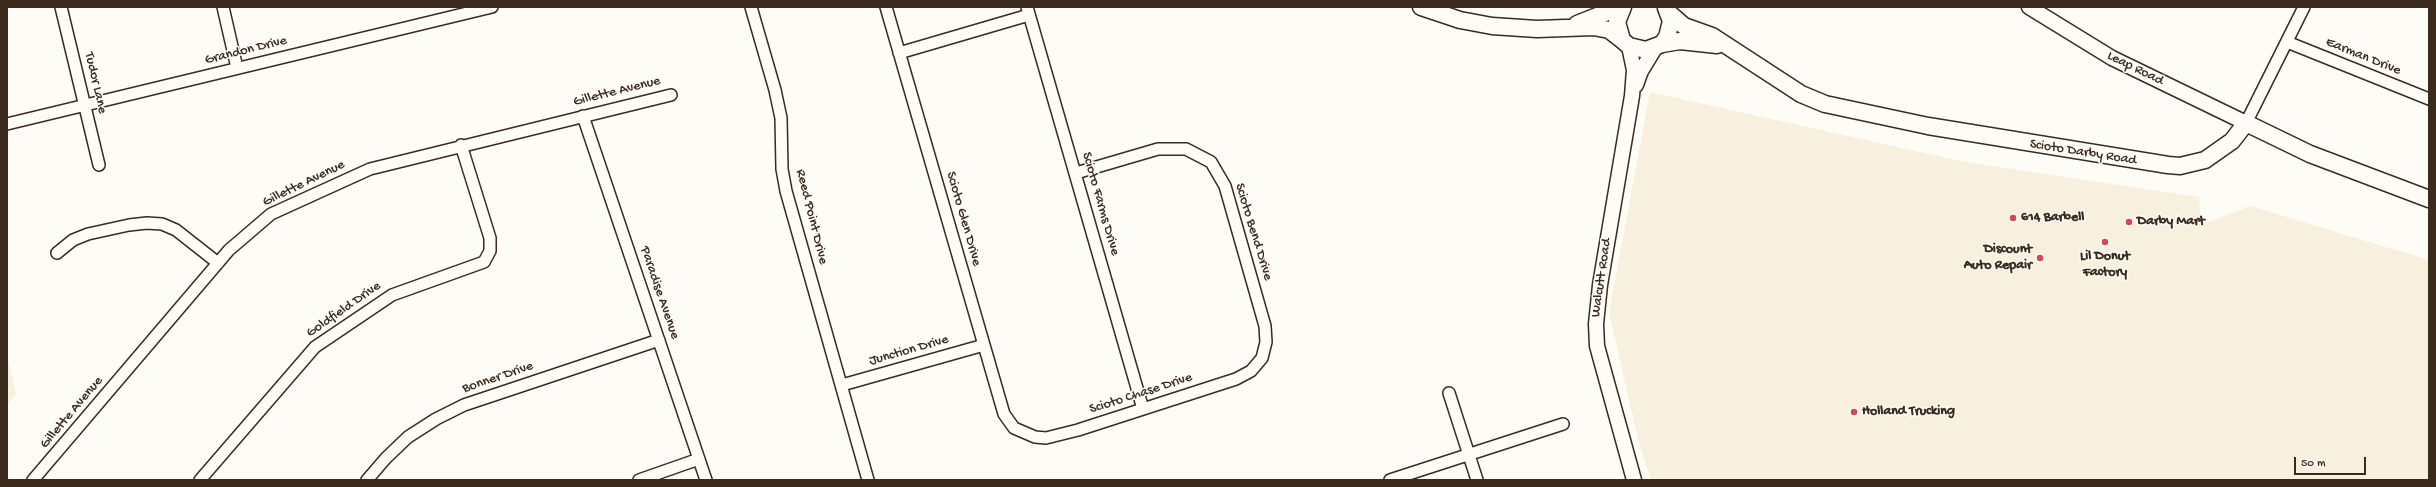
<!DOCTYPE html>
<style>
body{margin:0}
#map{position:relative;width:2436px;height:487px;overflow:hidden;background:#fdfcf7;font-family:"Gochi Hand",sans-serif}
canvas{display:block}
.frame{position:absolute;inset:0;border:8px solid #3b2a1e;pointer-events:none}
.scale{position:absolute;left:2294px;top:457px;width:72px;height:18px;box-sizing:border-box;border:2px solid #3b2a1e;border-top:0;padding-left:5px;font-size:12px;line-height:14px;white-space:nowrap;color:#3b2a1e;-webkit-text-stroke:3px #fdfcf7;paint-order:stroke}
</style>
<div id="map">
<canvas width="2436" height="487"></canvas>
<div class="frame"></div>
<div class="scale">50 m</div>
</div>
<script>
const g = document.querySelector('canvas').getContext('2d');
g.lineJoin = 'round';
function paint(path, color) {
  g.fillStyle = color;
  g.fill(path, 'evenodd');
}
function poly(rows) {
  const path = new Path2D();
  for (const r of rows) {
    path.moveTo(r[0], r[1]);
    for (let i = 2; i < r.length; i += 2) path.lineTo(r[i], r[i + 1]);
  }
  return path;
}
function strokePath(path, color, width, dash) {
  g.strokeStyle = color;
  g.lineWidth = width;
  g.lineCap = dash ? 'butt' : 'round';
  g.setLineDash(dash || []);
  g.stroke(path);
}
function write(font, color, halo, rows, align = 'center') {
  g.font = font + ' "Gochi Hand",sans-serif';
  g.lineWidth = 3;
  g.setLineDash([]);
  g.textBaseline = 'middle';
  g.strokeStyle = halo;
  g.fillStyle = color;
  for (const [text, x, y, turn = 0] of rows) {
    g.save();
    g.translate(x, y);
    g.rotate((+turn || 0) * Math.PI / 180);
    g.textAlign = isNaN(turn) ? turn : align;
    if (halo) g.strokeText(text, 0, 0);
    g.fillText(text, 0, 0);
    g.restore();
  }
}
paint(poly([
 [1650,92,1965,162,2199,197,2201,225,2250,206,2429,260,2429,480,1651,480,1639,443,1609,313],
 [7,355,16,394,7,405]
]), '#f8f0de');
const minor = poly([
 [61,7,99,165],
 [223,7,237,68],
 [751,7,775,90,781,118,782,169,786,191,868,480],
 [886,7,1004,414,1014,428,1035,437,1046,438,1078,430,1236,379,1251,371,1262,358,1266,342,1265,326,1225,186,1211,162,1186,149,1158,149,1076,173],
 [1027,7,1143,409],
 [2287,42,2429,99],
 [899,53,1029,15],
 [583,116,706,480],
 [2246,123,2304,7],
 [7,124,492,7],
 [57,253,73,240,88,234,129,225,147,223,162,224,176,230,218,263],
 [842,385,984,345],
 [1449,393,1477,480],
 [33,480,229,250,271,214,370,169,671,95],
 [200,480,315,347,392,295,484,262,490,251,490,238,461,145],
 [367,480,386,458,408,437,436,419,464,405,659,340],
 [639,480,699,459],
 [1390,480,1563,424]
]);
const tertiary = poly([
 [2029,7,2112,58,2246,123],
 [1629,46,1634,70,1632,96,1600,285,1596,324,1597,346,1634,480],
 [1636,85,1641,71,1655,48]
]);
const secondary = poly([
 [1421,7,1460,20,1492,26,1537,29,1594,27,1609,30,1622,40],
 [1623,7,1617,22,1622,40,1629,46,1646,50,1662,44,1667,37,1671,21,1666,8],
 [1669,13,1684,26,1712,36,1801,94,1825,104,1928,126,2168,165,2180,166,2205,160,2232,141,2246,123,2310,154,2429,199],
 [1577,24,1620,7],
 [1662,44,1680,41,1717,45]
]);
strokePath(minor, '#3b2a1e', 14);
strokePath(tertiary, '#3b2a1e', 17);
strokePath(secondary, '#3b2a1e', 19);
strokePath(minor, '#fdfcf7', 11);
strokePath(tertiary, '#fdfcf7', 14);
strokePath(secondary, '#fdfcf7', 16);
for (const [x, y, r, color] of [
 [2013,218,4,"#d1495b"],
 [2129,222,4,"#d1495b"],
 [2105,242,4,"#d1495b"],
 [2040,258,4,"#d1495b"],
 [1854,412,4,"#d1495b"]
]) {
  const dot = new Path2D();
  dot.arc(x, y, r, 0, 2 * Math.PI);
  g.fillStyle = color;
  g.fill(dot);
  strokePath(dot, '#fdfcf7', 1.5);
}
write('14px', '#3b2a1e', '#fdfcf7', [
 ["Grandon Drive",246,51,-14],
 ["Earman Drive",2363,57,22],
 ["Leap Road",2135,69,26],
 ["Tudor Lane",95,83,77],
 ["Gillette Avenue",617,92,-14],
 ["Scioto Darby Road",2083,153,9],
 ["Gillette Avenue",304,184,-26],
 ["Scioto Farms Drive",1100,204,74],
 ["Reed Point Drive",811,217,76],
 ["Scioto Glen Drive",963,219,74],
 ["Scioto Bend Drive",1253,232,73],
 ["Walcutt Road",1602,278,-82],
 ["Paradise Avenue",659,293,71],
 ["Goldfield Drive",344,310,-35],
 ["Junction Drive",909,351,-16],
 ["Bonner Drive",498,378,-19],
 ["Scioto Chase Drive",1141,394,-18],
 ["Gillette Avenue",72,413,-50]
]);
write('bold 14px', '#3b2a1e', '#fdfcf7', [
 ["614 Barbell",2021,218],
 ["Darby Mart",2137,222],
 ["Discount",2032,250,"right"],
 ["Auto Repair",2032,266,"right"],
 ["Lil Donut",2105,257,"center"],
 ["Factory",2105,273,"center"],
 ["Holland Trucking",1862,412]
], 'left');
</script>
